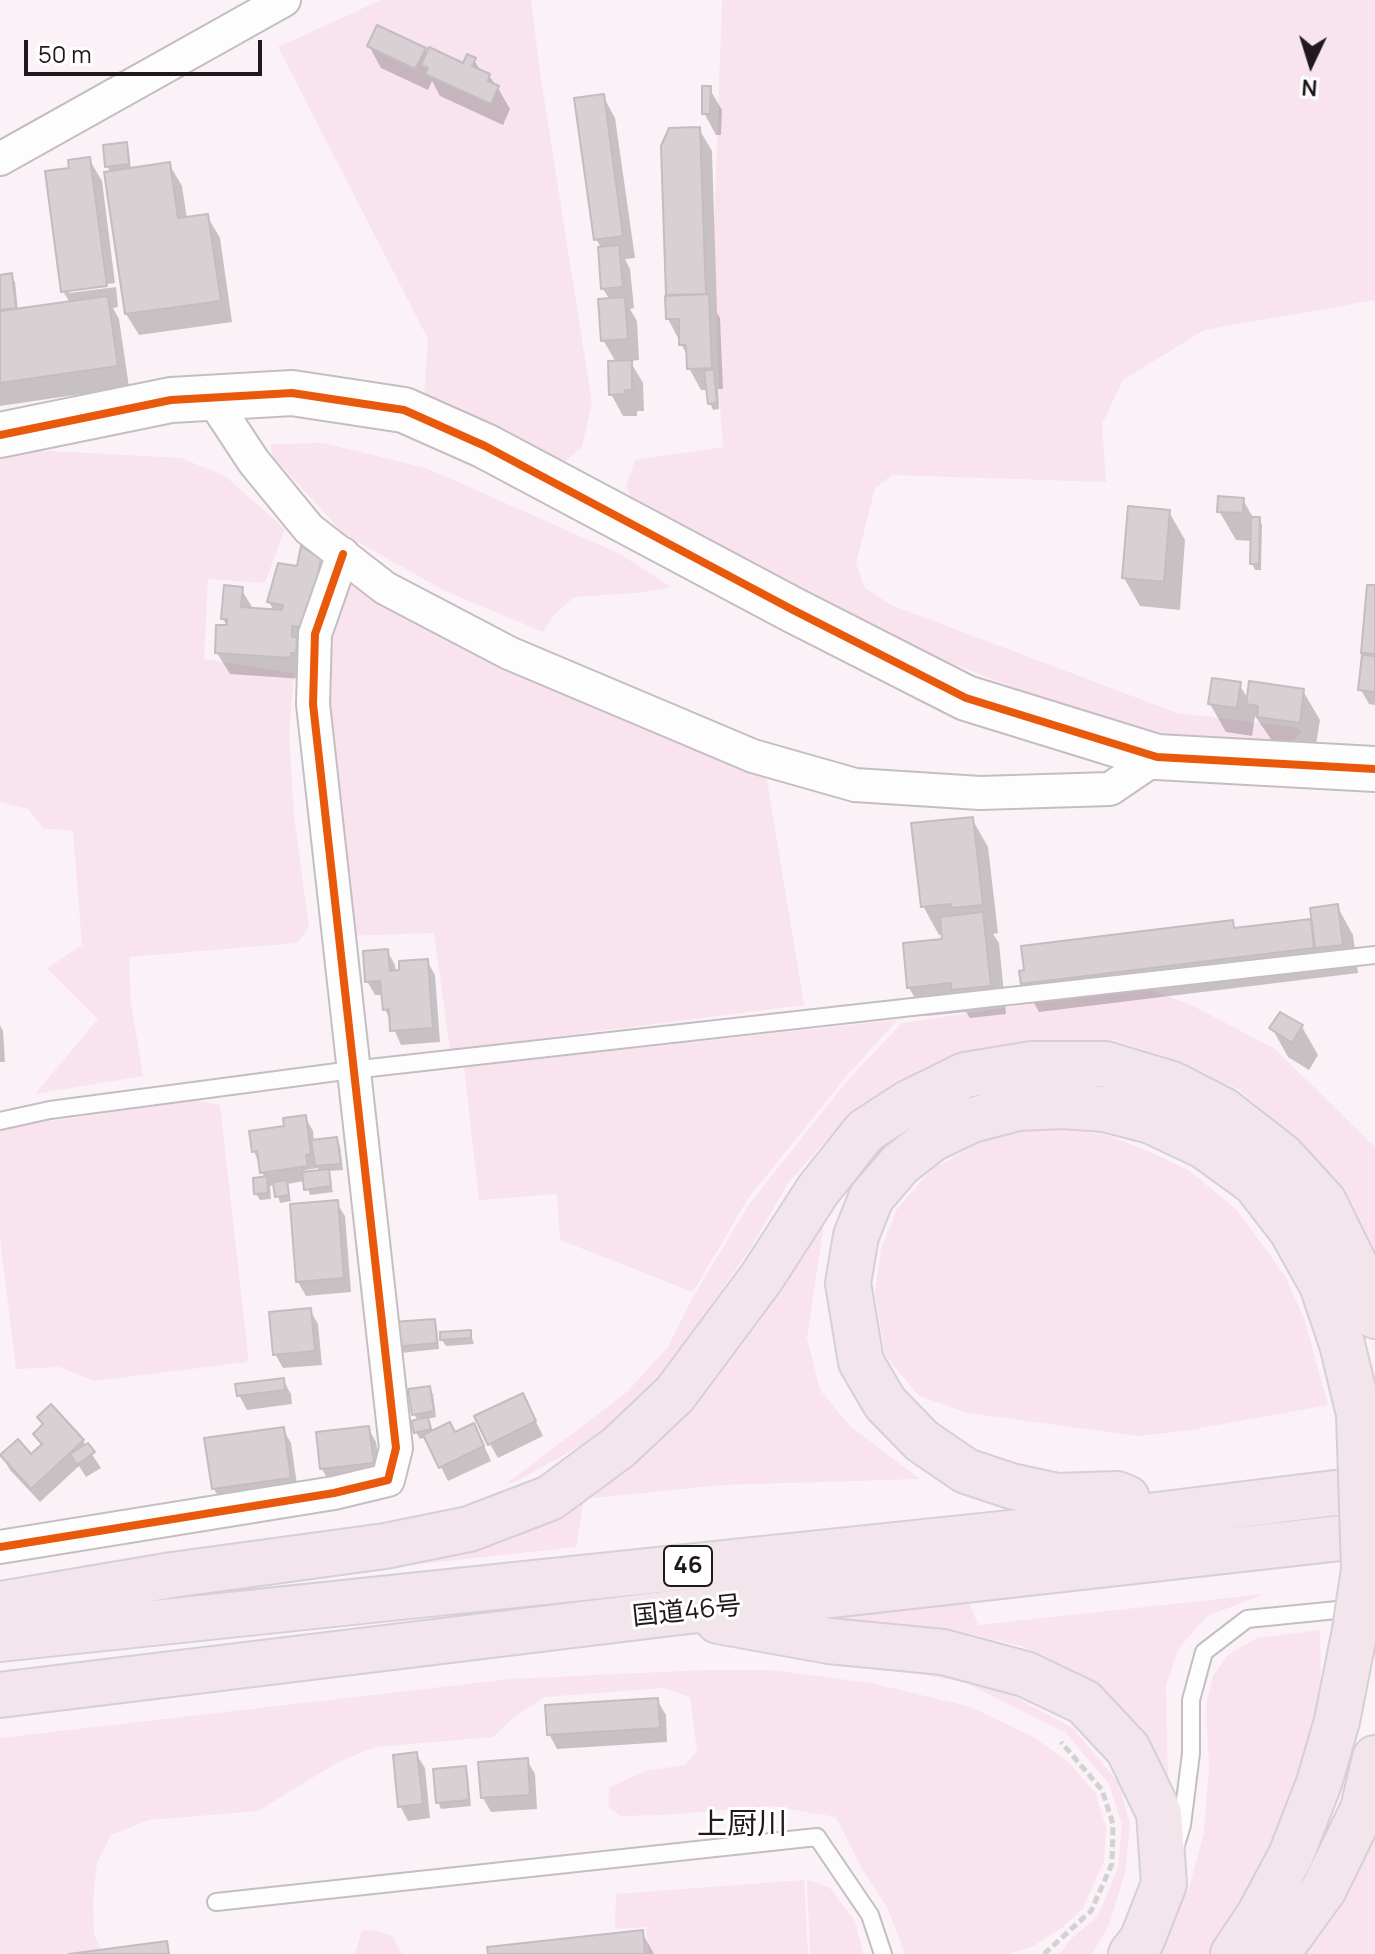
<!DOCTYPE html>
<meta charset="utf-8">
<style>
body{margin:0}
#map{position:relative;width:1375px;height:1954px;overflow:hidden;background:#faf2f6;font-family:Manrope,sans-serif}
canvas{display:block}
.north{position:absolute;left:1271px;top:24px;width:80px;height:80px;-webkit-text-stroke:6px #fff;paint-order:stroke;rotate:184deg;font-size:22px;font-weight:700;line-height:32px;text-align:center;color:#20181c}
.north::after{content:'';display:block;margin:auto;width:28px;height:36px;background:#20181c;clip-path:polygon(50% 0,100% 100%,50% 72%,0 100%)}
.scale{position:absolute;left:24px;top:40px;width:238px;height:36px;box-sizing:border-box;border:4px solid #20181c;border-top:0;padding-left:10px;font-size:24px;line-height:28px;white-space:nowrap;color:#20181c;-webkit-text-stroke:6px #fff;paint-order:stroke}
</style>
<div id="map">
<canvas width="1375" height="1954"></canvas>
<div class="north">N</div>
<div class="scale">50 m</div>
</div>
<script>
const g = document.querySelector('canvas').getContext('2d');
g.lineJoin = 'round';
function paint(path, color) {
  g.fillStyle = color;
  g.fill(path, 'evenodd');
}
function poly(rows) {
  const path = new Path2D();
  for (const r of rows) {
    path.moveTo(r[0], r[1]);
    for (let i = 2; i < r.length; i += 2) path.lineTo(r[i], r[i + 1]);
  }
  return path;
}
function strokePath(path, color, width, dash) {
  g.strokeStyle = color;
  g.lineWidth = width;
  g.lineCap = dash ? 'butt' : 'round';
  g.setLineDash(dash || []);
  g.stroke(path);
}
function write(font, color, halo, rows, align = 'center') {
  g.font = font + ' Manrope,"Noto Sans JP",sans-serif';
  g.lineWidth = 6;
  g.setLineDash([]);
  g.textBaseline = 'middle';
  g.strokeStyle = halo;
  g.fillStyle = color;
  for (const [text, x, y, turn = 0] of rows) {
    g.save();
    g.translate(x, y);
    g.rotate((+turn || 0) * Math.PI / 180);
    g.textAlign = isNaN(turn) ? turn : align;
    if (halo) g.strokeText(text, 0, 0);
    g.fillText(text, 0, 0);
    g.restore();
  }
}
paint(poly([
 [381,0,531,0,541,79,592,403,582,447,563,463,496,426,424,397,428,339,278,47],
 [722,0,1375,0,1375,300,1204,330,1123,380,1102,424,1106,482,892,475,875,488,856,563,864,587,891,605,1177,713,1294,727,1302,731,1294,740,1257,742,1153,732,1081,714,898,642,744,562,631,498,626,486,635,460,723,447,719,394,714,229],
 [323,443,426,468,620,554,671,587,637,593,574,597,553,616,543,632,443,590,344,534,272,456,271,444],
 [30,450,181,458,225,476,285,529,265,583,208,579,204,659,294,673,289,735,294,816,309,927,297,943,129,957,131,1003,143,1076,35,1094,98,1019,47,968,82,945,73,831,43,828,28,809,0,802,0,456],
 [348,581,441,635,766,774,804,1005,450,1050,434,933,348,936,328,708,327,652],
 [1144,987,1195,1007,1275,1049,1375,1147,1375,1278,1341,1194,1298,1140,1238,1089,1181,1062,1114,1040,1029,1040,955,1055,851,1112,788,1183,750,1249,654,1388,591,1440,517,1481,505,1485,628,1391,668,1347,694,1295,750,1203,847,1081,902,1023],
 [897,1020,845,1078,747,1200,693,1292,560,1240,557,1194,479,1200,464,1067],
 [194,1100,220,1105,248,1355,247,1362,94,1381,59,1367,16,1369,0,1238,0,1131,11,1127],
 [1049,1127,1106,1135,1146,1150,1188,1170,1237,1210,1285,1276,1305,1321,1328,1405,1184,1431,1138,1436,968,1413,919,1396,885,1355,875,1293,881,1249,897,1209,932,1169,989,1138],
 [825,1217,807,1338,820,1390,850,1426,920,1479,721,1485,584,1499,576,1547,400,1566,552,1516],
 [1265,1594,1207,1616,1179,1648,1166,1685,1168,1779,1120,1709,1076,1672,1021,1646,945,1628,823,1621,803,1618,969,1602,978,1625],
 [1320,1630,1321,1687,1301,1772,1277,1839,1244,1906,1208,1954,1158,1954,1189,1888,1204,1833,1209,1768,1206,1706,1213,1676,1228,1655,1257,1638],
 [854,1662,977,1677,1073,1728,1119,1783,1130,1825,1125,1873,1109,1925,1092,1954,1059,1954,1072,1938,1098,1916,1118,1868,1122,1825,1109,1784,1066,1733,964,1682],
 [705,1670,770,1670,871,1683,971,1707,1035,1738,1067,1761,1095,1792,1106,1827,1104,1861,1083,1908,1063,1927,1032,1947,1007,1954,905,1954,887,1907,861,1867,836,1817,773,1806,663,1815,620,1816,608,1806,609,1788,645,1771,685,1765,697,1751,690,1697,664,1688,544,1697,514,1717,493,1737,376,1747,338,1762,258,1811,149,1820,111,1835,97,1863,93,1901,94,1935,104,1954,0,1954,0,1738,511,1679],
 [1375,1824,1375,1954,1302,1954],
 [804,1880,808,1954,649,1954,646,1927,615,1929,616,1894],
 [807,1880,830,1888,855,1921,863,1954,810,1954],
 [362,1930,378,1931,392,1936,402,1954,355,1954]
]), '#f9e3ee');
paint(poly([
 [369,46,424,49,428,55,464,66,474,60,482,73,489,76,498,88,510,109,503,125,440,96,432,81,428,90,381,68],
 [709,88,722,110,721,135,716,135,704,113],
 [603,96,615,118,635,258,625,259,630,269,634,308,630,309,637,321,639,360,630,361,643,383,644,411,637,411,637,416,623,416,611,394,616,362,603,340,610,300,603,289,602,249,596,239],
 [699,129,712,151,717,313,720,318,723,389,718,389,719,409,713,410,710,403,708,390,701,390,689,368,688,357,668,319,663,146],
 [126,144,129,151,131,170,169,164,182,186,187,219,207,216,220,238,232,322,139,335,126,314,111,173,107,166],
 [89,159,102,181,115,283,69,289,69,293,116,287,118,307,113,308,119,319,129,387,0,406,0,277,11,276,15,282,18,311,70,303,63,291,71,170],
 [1243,500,1254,519,1258,519,1262,525,1261,570,1255,570,1252,563,1252,541,1236,540,1219,511],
 [1169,512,1185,540,1180,610,1140,606,1124,578],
 [319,560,332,582,303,679,230,674,217,653,228,628,223,619,241,589,254,610,274,611,269,602,299,568],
 [1375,587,1375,705,1369,704,1361,690,1363,653],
 [1239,684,1248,699,1303,691,1320,720,1315,751,1275,745,1255,716,1252,736,1226,732,1210,704],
 [972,819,988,847,998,933,993,934,999,943,1006,1014,970,1018,966,1012,926,1016,909,988,944,941,944,934,939,935,923,906],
 [1337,906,1353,935,1358,973,1039,1012,1023,983,1232,922,1236,930,1313,920],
 [387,951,395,965,396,973,427,961,435,975,440,1042,401,1045,385,1009,384,995,375,995,367,981],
 [0,1025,3,1031,5,1062,0,1062],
 [1302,1027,1318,1055,1309,1070,1288,1057,1272,1028],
 [305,1117,313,1131,314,1142,336,1139,340,1146,343,1170,328,1171,333,1192,310,1195,305,1181,287,1184,291,1201,280,1203,275,1185,270,1186,271,1199,260,1200,256,1194,265,1179,254,1151],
 [318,1168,319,1172,306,1173,305,1170],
 [336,1202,345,1216,351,1292,306,1296,298,1282,292,1206],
 [310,1310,318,1324,322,1365,283,1368,275,1354],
 [434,1321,437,1327,439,1349,401,1353,397,1346],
 [470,1332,474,1344,446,1346,442,1340],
 [283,1380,291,1394,292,1404,247,1410,239,1395],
 [429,1388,433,1394,436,1417,427,1419,432,1432,481,1439,491,1461,448,1481,426,1437,420,1439,416,1432,418,1421,414,1414],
 [530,1410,543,1436,498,1458,490,1444],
 [368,1428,376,1442,381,1477,330,1483,322,1469],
 [283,1429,291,1443,298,1492,222,1503,214,1489],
 [35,1434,83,1441,101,1468,86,1477,79,1466,40,1502,10,1470,2,1456,31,1457,42,1446],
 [657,1700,666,1715,667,1742,557,1749,549,1734],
 [416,1754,425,1768,430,1818,408,1821,400,1806],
 [527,1760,535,1774,537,1809,491,1812,483,1798],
 [465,1768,468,1775,471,1806,441,1809,438,1802],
 [642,1932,654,1954,490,1954]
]), '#0003');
const building = poly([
 [377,25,426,48,415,69,367,46,377,25],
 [429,47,463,63,467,54,476,58,472,66,490,74,488,81,499,86,491,104,425,74,428,68,421,65,429,47],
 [702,86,711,86,710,114,702,114,702,86],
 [604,94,623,236,594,240,574,98,604,94],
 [700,127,706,294,666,295,661,146,669,128,700,127],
 [127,142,129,164,105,167,103,145,127,142],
 [90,157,107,286,61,292,45,171,69,168,68,160,90,157],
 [170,162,178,218,208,214,221,301,125,314,104,172,170,162],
 [619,245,623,287,601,289,598,247,619,245],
 [12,273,16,308,0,310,0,275,12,273],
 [709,294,712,368,687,369,686,345,679,345,679,319,666,319,665,296,709,294],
 [108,296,118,366,0,383,0,311,108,296],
 [625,297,628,339,601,341,598,299,625,297],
 [632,360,632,390,625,390,625,394,609,395,608,361,632,360],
 [714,369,717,403,708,404,704,371,714,369],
 [1218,496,1244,498,1243,513,1217,512,1218,496],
 [1128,506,1170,510,1164,582,1122,578,1128,506],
 [1251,517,1260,517,1259,564,1250,564,1251,517],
 [301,546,321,559,306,627,292,626,292,637,297,637,296,653,291,653,291,658,215,653,216,625,227,625,227,619,221,619,224,585,243,587,241,607,282,610,283,605,267,602,278,563,297,566,301,546],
 [1367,585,1375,585,1375,654,1361,653,1367,585],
 [1362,655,1375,656,1375,692,1358,690,1362,655],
 [1212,678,1241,682,1237,708,1208,704,1212,678],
 [1249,681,1304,689,1300,723,1257,717,1258,706,1246,704,1249,681],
 [973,817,983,905,951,908,951,904,921,907,911,823,973,817],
 [1338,904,1343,945,1315,948,1310,908,1338,904],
 [983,912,991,986,951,990,951,983,907,988,903,943,942,939,940,917,983,912],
 [1311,919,1314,948,1021,984,1019,971,1024,970,1021,946,1233,920,1234,928,1311,919],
 [388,949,390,971,399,970,399,961,428,959,433,1028,390,1031,389,1009,383,1010,380,981,365,982,363,951,388,949],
 [1280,1012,1303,1025,1292,1043,1269,1028,1280,1012],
 [306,1115,311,1154,306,1155,308,1166,260,1173,257,1151,252,1152,249,1131,284,1126,283,1118,306,1115],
 [337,1137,341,1164,315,1166,311,1140,337,1137],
 [329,1169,331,1186,304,1190,302,1172,329,1169],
 [267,1176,268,1193,254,1194,253,1178,267,1176],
 [287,1180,289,1195,275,1197,273,1182,287,1180],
 [338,1200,344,1278,296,1282,290,1204,338,1200],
 [311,1308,315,1351,273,1355,269,1312,311,1308],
 [435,1319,437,1343,395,1347,393,1322,435,1319],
 [471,1330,471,1338,440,1340,440,1332,471,1330],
 [284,1378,285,1390,237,1396,235,1384,284,1378],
 [430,1386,434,1411,412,1415,408,1389,430,1386],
 [523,1393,536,1421,488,1445,474,1416,523,1393],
 [51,1404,84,1440,31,1489,0,1455,18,1439,31,1454,42,1444,33,1434,43,1424,37,1417,51,1404],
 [428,1417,431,1429,414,1433,411,1421,428,1417],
 [450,1422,455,1432,474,1423,484,1446,439,1468,423,1435,450,1422],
 [369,1426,374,1463,320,1469,316,1432,369,1426],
 [284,1427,291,1478,212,1489,204,1438,284,1427],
 [88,1443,95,1452,77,1465,70,1454,88,1443],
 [658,1698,660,1728,547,1735,545,1705,658,1698],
 [417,1752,423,1804,398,1807,393,1755,417,1752],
 [528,1758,530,1795,481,1798,478,1762,528,1758],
 [466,1766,469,1800,436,1803,433,1769,466,1766],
 [643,1930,645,1954,488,1954,487,1947,643,1930],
 [167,1941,169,1954,69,1954,167,1941]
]);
paint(building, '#d9d0d4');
strokePath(building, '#c4bcc0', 2);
const lane = poly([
 [0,1121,50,1110,352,1070,1375,955],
 [1176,1845,1182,1825,1191,1753,1191,1700,1204,1652,1247,1619,1357,1608],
 [216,1902,817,1837,870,1915,883,1954]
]);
const street = poly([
 [0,159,284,0],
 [213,400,254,462,309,529,385,588,509,653,753,756,855,785,980,793,1110,789,1157,757],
 [0,1547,334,1493,388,1480,396,1448,313,704,315,634,343,554]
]);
const secondary = poly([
 [0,435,171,400,292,393,404,410,485,446,793,610,966,698,1157,757,1375,769]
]);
const highway = poly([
 [1127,1498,1117,1494,1057,1496,1011,1486,966,1471,922,1441,885,1403,861,1362,848,1283,856,1236,871,1198,900,1164,932,1139,972,1120,1018,1108,1063,1106,1104,1109,1151,1121,1204,1146,1255,1183,1292,1231,1322,1285,1342,1344,1359,1414],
 [0,1604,172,1575,385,1546,469,1529,550,1498,619,1447,675,1394,762,1277,818,1190,865,1131,908,1103,965,1075,1032,1064,1106,1064,1172,1084,1223,1110,1282,1156,1324,1202,1359,1273,1375,1316],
 [718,1621,829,1641,943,1652,1025,1674,1084,1702,1128,1749,1159,1813,1164,1884,1142,1940,1131,1954],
 [0,1639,1019,1532,1375,1488],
 [0,1695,672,1613,1375,1534],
 [1233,1954,1259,1915,1291,1855,1319,1783,1337,1721,1355,1630],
 [1277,1954,1324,1889,1363,1809,1375,1758]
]);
strokePath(lane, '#c5bec1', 20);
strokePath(street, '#c5bec1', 36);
strokePath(secondary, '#c5bec1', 48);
strokePath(highway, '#d5d0d3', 48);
strokePath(poly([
 [1044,1954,1091,1911,1112,1864,1113,1824,1102,1790,1061,1742]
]), '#d4d1d2', 5, [8, 4]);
strokePath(lane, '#fefdfe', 16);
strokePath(street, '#fefdfe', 32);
strokePath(secondary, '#fefdfe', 44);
strokePath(highway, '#f2e5ec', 44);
const highwayBridge = poly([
 [1355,1630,1364,1569,1359,1414]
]);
strokePath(highwayBridge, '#d5d0d3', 48, []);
strokePath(highwayBridge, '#f2e5ec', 44);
strokePath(poly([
 [0,435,171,400,292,393,404,410,485,446,793,610,966,698,1157,757,1375,769],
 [0,1547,334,1493,388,1480,396,1448,313,704,315,634,343,554]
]), '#e8590c', 8);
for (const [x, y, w] of [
 [688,1566,48]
]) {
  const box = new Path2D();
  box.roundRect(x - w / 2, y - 20, w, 40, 6);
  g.fillStyle = '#fff';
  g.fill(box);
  strokePath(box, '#20181c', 2);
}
write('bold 24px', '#20181c', null, [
 ["46",688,1566]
]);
write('26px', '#20181c', '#fff', [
 ["国道46号",687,1612,-6]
]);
write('30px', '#20181c', '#fff', [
 ["上厨川",742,1826]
]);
</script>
